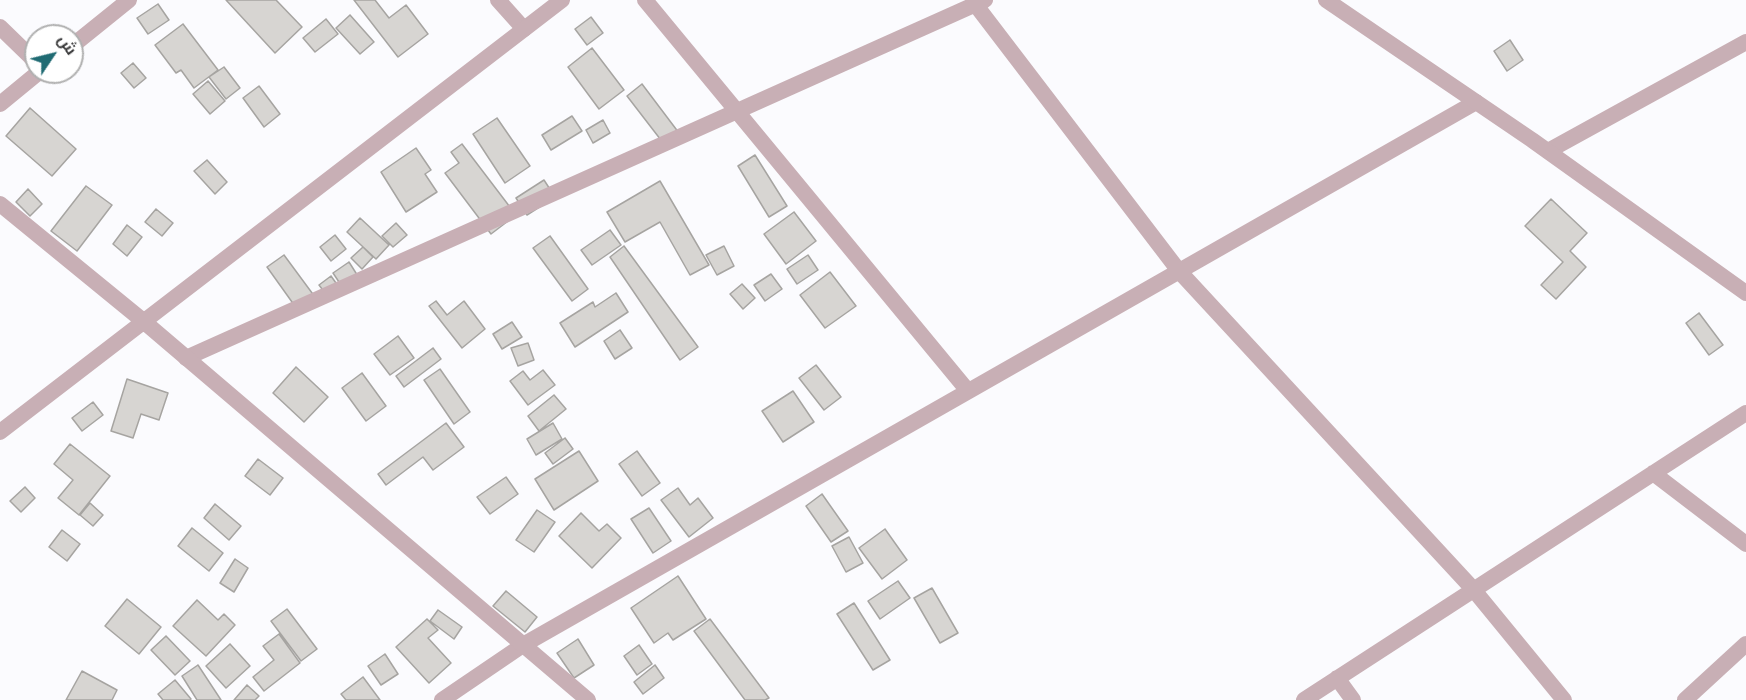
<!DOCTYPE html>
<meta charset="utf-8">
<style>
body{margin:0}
#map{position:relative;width:1746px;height:700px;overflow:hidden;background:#fbfbfe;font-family:"DM Sans",Cairo,sans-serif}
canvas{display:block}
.north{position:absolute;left:24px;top:24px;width:60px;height:60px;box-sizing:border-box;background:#fff;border:2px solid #b0b0b0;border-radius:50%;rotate:55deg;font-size:16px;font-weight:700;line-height:24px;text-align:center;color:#39393a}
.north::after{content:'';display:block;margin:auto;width:21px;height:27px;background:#206b73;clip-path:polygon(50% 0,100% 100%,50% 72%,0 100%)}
</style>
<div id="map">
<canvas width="1746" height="700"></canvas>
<div class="north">ش</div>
</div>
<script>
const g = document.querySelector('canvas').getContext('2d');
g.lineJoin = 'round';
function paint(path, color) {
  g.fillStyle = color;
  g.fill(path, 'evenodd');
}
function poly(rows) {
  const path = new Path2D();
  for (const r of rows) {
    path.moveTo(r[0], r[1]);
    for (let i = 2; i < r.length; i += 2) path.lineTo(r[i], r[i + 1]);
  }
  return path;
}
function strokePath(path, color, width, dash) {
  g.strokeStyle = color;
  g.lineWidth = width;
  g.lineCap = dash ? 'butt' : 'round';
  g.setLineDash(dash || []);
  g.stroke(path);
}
const building = poly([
 [226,0,276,0,302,27,275,53,226,0],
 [354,0,375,0,389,18,406,5,428,34,398,57,354,0],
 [158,4,169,20,148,34,137,18,158,4],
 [350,15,374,42,360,54,336,28,350,15],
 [591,17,603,33,587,45,575,29,591,17],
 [326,19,338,34,315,52,303,38,326,19],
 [183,24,218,70,194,88,181,70,176,73,155,45,183,24],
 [1510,40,1523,60,1507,71,1494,51,1510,40],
 [592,48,624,90,599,109,568,67,592,48],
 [133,63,146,78,134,88,121,73,133,63],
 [224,67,240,88,226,99,209,77,224,67],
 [208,81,225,101,210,114,193,94,208,81],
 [642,84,679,133,664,144,627,96,642,84],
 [259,86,280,114,264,127,243,98,259,86],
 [30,108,76,149,52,176,6,136,30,108],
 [572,116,582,131,551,150,542,135,572,116],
 [497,118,530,166,505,183,473,134,497,118],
 [603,120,610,133,593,143,586,130,603,120],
 [462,144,516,215,491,234,445,173,459,163,451,152,462,144],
 [416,148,431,170,425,174,437,192,406,212,381,172,416,148],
 [755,155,787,206,769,217,738,166,755,155],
 [207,160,227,182,215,194,194,171,207,160],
 [544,180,555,197,527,215,516,198,544,180],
 [660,181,709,265,690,275,660,222,625,242,607,212,660,181],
 [86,186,112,205,77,251,51,231,86,186],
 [28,189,42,204,30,216,16,202,28,189],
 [1551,199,1587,233,1570,251,1586,267,1556,299,1541,285,1563,262,1525,226,1551,199],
 [156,209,173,223,162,236,145,222,156,209],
 [794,212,816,241,786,264,764,234,794,212],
 [360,218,389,245,376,259,347,232,360,218],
 [396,223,407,235,393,247,382,236,396,223],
 [127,225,142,237,127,256,113,244,127,225],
 [610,230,621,245,592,265,581,250,610,230],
 [335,235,346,249,331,261,320,247,335,235],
 [550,236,588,289,572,301,533,248,550,236],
 [624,246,698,347,680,360,610,257,624,246],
 [724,246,734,266,717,275,706,255,724,246],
 [363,247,373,257,362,269,351,258,363,247],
 [284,255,315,297,297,309,267,267,284,255],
 [808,255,818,270,797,284,787,269,808,255],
 [349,262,361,281,345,291,333,273,349,262],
 [830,272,856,306,825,328,800,295,830,272],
 [771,274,782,289,765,301,754,285,771,274],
 [331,276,341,290,329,298,319,285,331,276],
 [742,284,755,298,743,309,730,294,742,284],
 [616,293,628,312,575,347,560,323,593,302,595,307,616,293],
 [436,301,447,315,464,301,485,329,462,348,429,306,436,301],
 [1699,313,1723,345,1709,355,1686,323,1699,313],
 [512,322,522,337,502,349,493,334,512,322],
 [620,330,632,348,615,359,604,341,620,330],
 [398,336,414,358,390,375,374,354,398,336],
 [528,343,534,360,518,366,511,348,528,343],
 [433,348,441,359,404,387,396,376,433,348],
 [816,365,841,397,824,410,799,378,816,365],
 [296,367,328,397,304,422,273,393,296,367],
 [440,369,470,412,454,424,424,380,440,369],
 [543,370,555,385,528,405,510,381,523,371,530,380,543,370],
 [362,373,386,406,366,421,342,388,362,373],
 [127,379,168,393,159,420,141,414,133,438,111,431,127,379],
 [793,391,814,422,783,442,762,411,793,391],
 [554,395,566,409,539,431,528,416,554,395],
 [93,402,103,415,82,431,72,418,93,402],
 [446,423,464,447,433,470,423,457,386,485,378,474,446,423],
 [553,423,562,439,536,455,527,439,553,423],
 [565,438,573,449,553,464,545,453,565,438],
 [70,444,110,476,79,515,58,498,73,480,54,464,70,444],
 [579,451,598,481,554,510,535,479,579,451],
 [637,451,660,483,642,496,619,464,637,451],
 [258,459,283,478,270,495,245,476,258,459],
 [506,477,518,494,490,514,477,497,506,477],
 [25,487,35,498,21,512,10,501,25,487],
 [678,488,690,505,698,498,713,518,689,537,661,500,678,488],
 [822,494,848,531,831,542,806,506,822,494],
 [90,503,103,515,93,526,80,515,90,503],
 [215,504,241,526,229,540,204,518,215,504],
 [649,508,671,541,653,553,631,519,649,508],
 [537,510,555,522,534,552,516,540,537,510],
 [581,513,599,531,607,524,621,538,592,568,559,536,581,513],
 [192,528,223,553,209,571,178,546,192,528],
 [885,529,907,560,882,579,859,548,885,529],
 [62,530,80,544,67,561,49,547,62,530],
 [849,537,863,563,846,572,832,546,849,537],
 [235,559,248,568,234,592,220,583,235,559],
 [678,576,706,619,673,640,668,633,654,643,631,608,678,576],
 [898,581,910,598,880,619,868,601,898,581],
 [932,588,958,633,940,643,914,598,932,588],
 [506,591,537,617,525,632,493,606,506,591],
 [127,599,161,627,139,654,105,626,127,599],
 [197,600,218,620,224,614,235,625,206,656,173,626,197,600],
 [854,603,890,660,873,670,837,614,854,603],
 [287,609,317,649,301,661,271,621,287,609],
 [438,610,462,627,454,639,430,621,438,610],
 [427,619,438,630,428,638,451,663,429,683,396,647,427,619],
 [710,619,769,698,765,700,745,700,694,631,710,619],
 [279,634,300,663,264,691,253,677,274,660,263,646,279,634],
 [166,636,190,661,175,675,151,650,166,636],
 [578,639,594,665,574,678,557,653,578,639],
 [230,644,250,666,226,688,206,666,230,644],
 [639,645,652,664,637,675,624,656,639,645],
 [385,654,398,674,381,685,368,666,385,654],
 [198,665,221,700,197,700,182,676,198,665],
 [655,665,664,678,643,694,634,682,655,665],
 [82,671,117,690,112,700,66,700,82,671],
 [363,677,380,700,346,700,341,694,363,677],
 [175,680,191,699,190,700,163,700,158,694,175,680],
 [247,685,259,696,255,700,234,700,247,685]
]);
paint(building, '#d7d5d2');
strokePath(building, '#a6a4a1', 1.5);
strokePath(poly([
 [498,0,524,29],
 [645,0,968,391],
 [975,4,1179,271,1473,589,1564,700],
 [0,27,36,62],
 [72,46,129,0],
 [0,104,39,72],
 [1548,151,1746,42],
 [186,358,985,0],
 [1653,473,1746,544],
 [1337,678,1353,700],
 [442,700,523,645,1476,102],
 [1304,700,1746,413],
 [1685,700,1746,644]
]), '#c8afb5', 16);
strokePath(poly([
 [1326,0,1532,140,1746,293],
 [0,204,142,320,588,700],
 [0,432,562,0]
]), '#c8afb5', 16);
</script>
